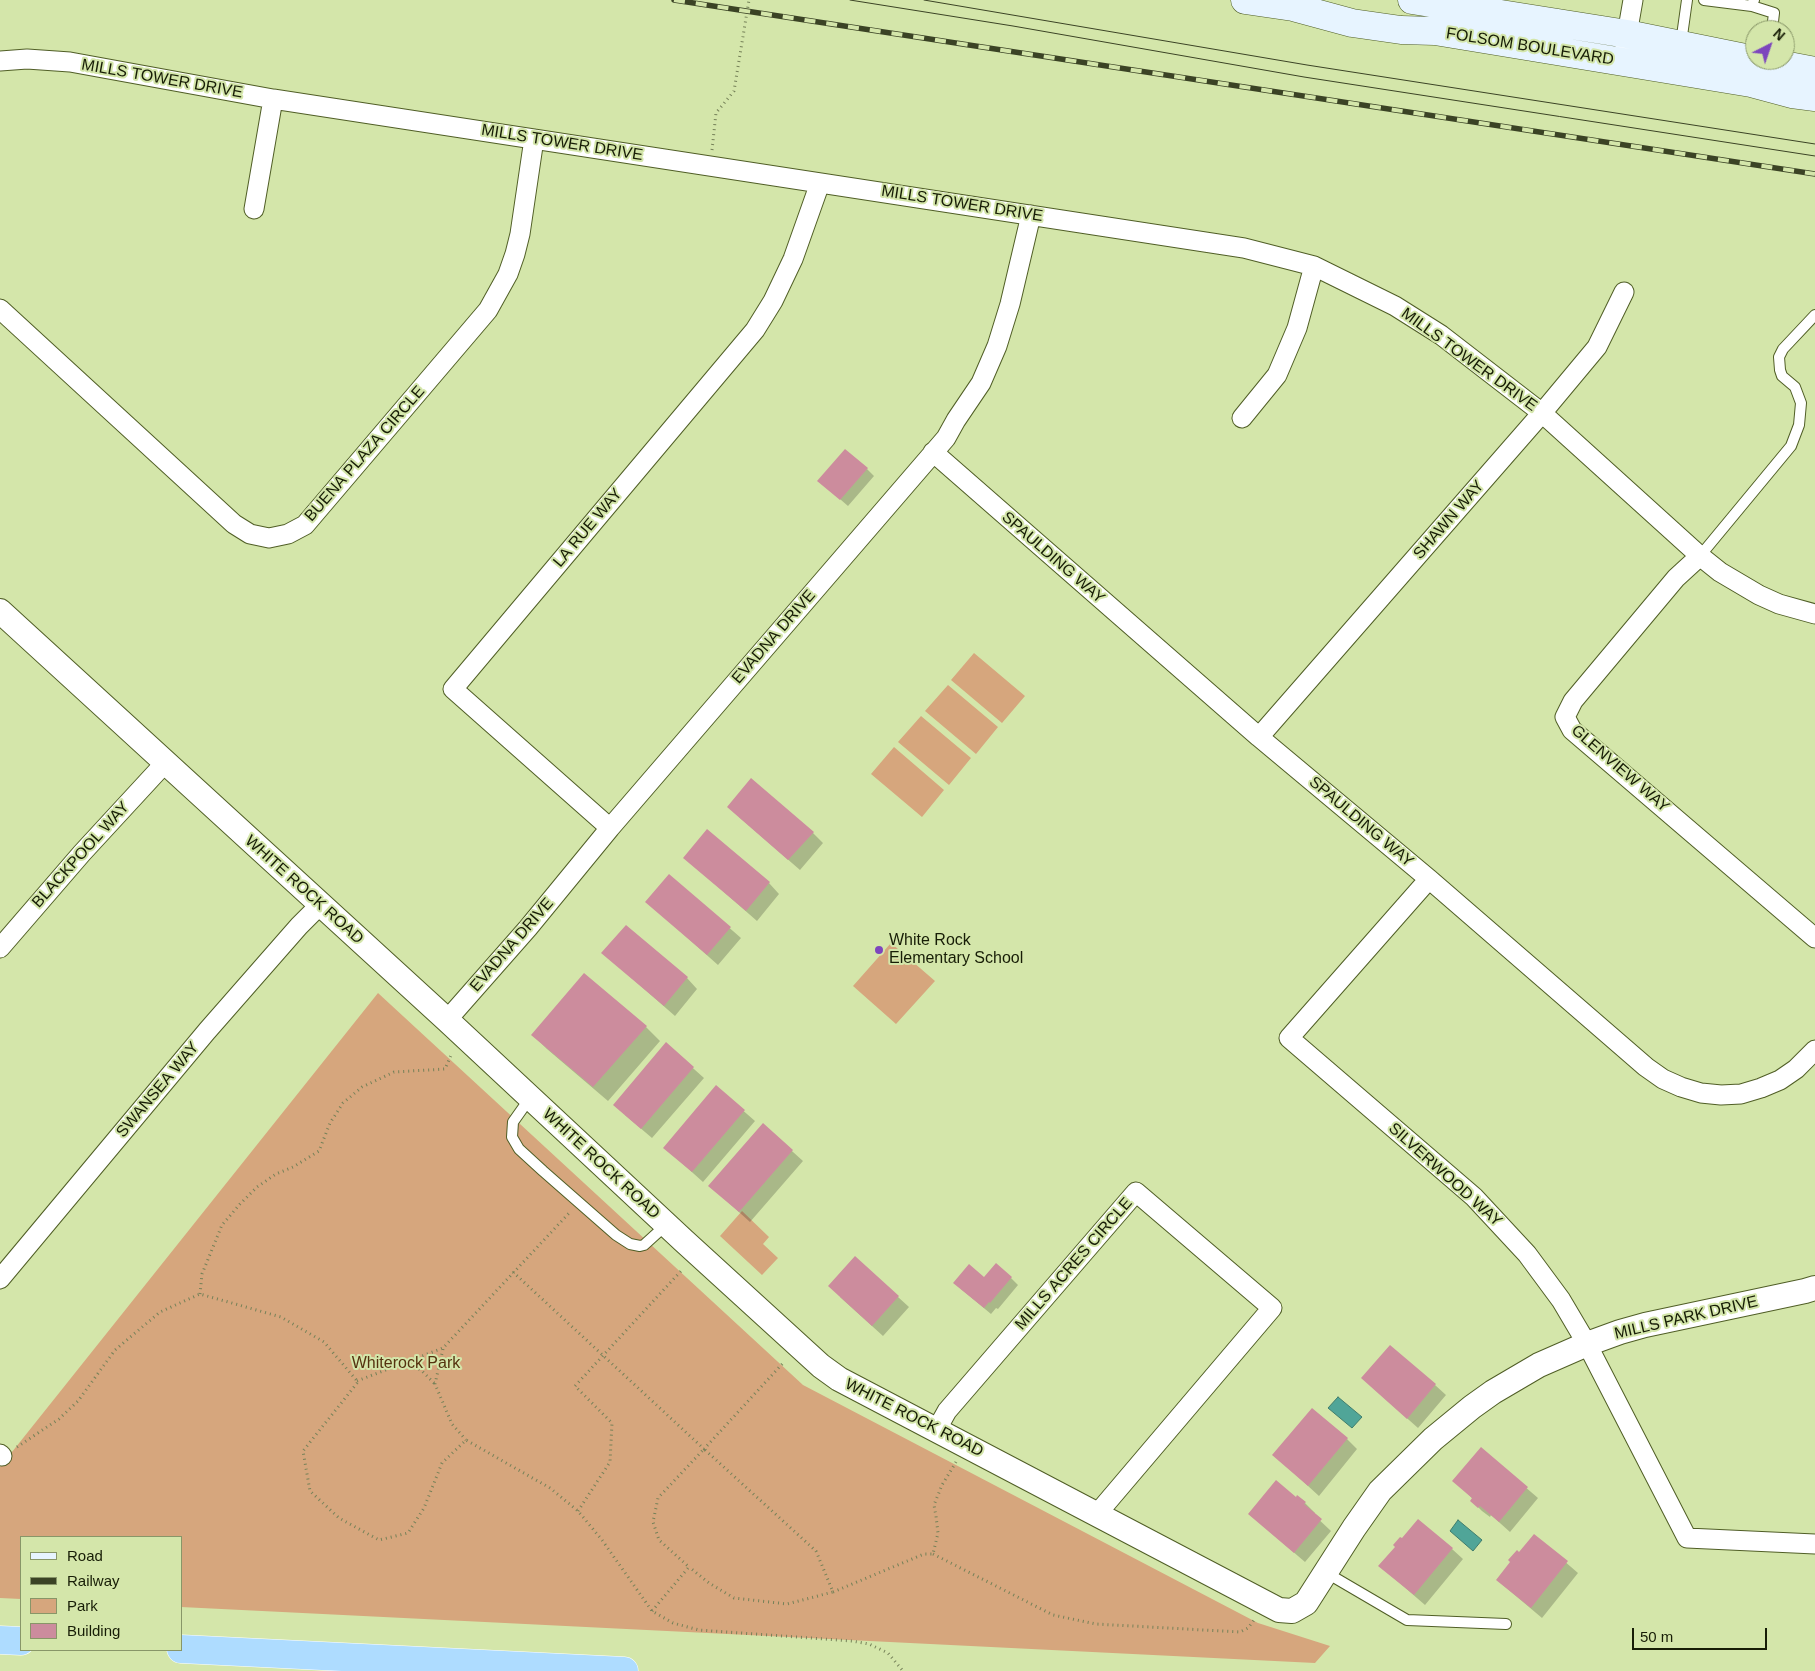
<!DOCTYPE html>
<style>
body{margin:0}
#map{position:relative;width:1815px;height:1671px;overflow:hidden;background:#d4e6aa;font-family:Helvetica,sans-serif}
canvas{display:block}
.legend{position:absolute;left:20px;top:1536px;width:162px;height:115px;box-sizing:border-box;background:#d4e6aa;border:1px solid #889668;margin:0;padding:6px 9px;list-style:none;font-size:15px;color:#171d06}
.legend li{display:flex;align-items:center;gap:10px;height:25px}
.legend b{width:25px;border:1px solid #889668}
.north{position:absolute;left:1745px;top:20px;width:50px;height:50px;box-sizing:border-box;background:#d4e6aa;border:1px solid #889668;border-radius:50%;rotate:41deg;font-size:14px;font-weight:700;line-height:20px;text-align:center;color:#171d06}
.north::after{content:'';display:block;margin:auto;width:18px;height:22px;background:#7d46bd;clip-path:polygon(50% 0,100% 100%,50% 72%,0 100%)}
.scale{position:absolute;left:1632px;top:1628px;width:135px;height:22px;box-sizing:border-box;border:2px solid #171d06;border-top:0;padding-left:6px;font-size:15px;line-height:18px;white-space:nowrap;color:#171d06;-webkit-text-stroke:4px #d4e6aa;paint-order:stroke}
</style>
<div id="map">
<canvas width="1815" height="1671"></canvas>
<ul class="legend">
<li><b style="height:6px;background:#e7f4ff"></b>Road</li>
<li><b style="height:6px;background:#3b4325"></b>Railway</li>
<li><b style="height:14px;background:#d6a67d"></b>Park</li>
<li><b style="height:14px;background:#cc8c9d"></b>Building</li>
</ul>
<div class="north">N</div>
<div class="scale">50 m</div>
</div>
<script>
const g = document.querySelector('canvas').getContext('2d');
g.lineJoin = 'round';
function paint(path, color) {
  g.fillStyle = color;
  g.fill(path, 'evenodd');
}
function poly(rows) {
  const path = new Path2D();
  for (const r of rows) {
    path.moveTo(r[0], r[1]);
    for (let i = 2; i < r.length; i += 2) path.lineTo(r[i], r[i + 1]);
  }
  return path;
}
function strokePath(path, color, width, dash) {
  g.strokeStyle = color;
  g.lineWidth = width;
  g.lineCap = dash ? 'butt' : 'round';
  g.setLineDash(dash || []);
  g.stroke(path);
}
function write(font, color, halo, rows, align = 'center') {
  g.font = font + ' Helvetica,sans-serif';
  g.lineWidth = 4;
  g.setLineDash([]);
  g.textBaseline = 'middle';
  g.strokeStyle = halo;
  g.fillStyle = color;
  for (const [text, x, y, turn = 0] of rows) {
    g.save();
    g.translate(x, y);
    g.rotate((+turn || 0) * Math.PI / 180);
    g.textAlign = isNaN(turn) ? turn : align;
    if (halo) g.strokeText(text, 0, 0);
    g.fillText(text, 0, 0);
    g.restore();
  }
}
paint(poly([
 [974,653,1025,696,1002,723,951,680],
 [948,685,998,727,976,754,925,711],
 [921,716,971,758,949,785,898,742],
 [894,747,944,790,922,817,871,774],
 [891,943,935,981,896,1024,853,986],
 [378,993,803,1385,1258,1623,1330,1646,1315,1663,181,1607,181,1537,21,1537,21,1599,0,1598,0,1467],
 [742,1211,769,1237,763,1244,778,1258,762,1275,720,1236]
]), '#d6a67d');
const water = poly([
 [1338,1397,1362,1417,1352,1428,1328,1408,1338,1397],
 [1458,1520,1482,1540,1473,1551,1450,1531,1458,1520]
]);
paint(water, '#50a598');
strokePath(water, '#3f7c6c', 1);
paint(poly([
 [867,469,874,476,848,506,826,487],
 [739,817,813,833,823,843,800,870],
 [685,858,769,883,779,894,757,921],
 [670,876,741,938,718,965,647,902],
 [603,953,687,978,697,989,675,1016],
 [646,1027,660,1041,608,1101,547,1049,533,1035],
 [666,1044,704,1078,652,1138,625,1115],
 [716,1087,755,1121,703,1182,665,1148],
 [763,1125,803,1161,750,1222,710,1186],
 [1011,1278,1018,1285,998,1309,996,1308,991,1314,961,1289,985,1279],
 [840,1297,898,1297,909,1307,883,1336],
 [1435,1385,1446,1395,1418,1428,1373,1388],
 [1347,1439,1357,1449,1319,1496,1274,1455],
 [1481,1449,1538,1498,1510,1532,1491,1515,1490,1517,1482,1511,1472,1501,1473,1499,1454,1481],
 [1296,1498,1305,1503,1315,1513,1314,1515,1331,1531,1305,1562,1249,1514],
 [1534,1535,1578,1573,1542,1618,1497,1580],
 [1452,1549,1463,1559,1425,1605,1380,1566]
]), '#0003');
paint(poly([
 [845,449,868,468,840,500,817,481],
 [751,778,814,832,788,860,727,807],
 [707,829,770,882,746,911,683,858],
 [669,874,731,927,707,955,645,902],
 [626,925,688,977,664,1006,601,953],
 [584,973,647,1026,593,1087,531,1035],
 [666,1042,694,1067,641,1129,613,1105],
 [716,1085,745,1110,692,1172,663,1148],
 [763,1123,793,1150,739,1212,708,1186],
 [855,1256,899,1296,872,1326,828,1286],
 [996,1263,1012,1277,990,1303,989,1302,984,1308,953,1283,969,1264,984,1277],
 [1390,1345,1436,1384,1407,1419,1361,1378],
 [1312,1408,1348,1438,1308,1486,1272,1455],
 [1481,1447,1528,1487,1499,1522,1480,1506,1478,1508,1470,1501,1472,1498,1452,1481],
 [1276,1480,1296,1497,1297,1495,1306,1502,1304,1504,1322,1519,1294,1553,1248,1514],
 [1418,1519,1453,1548,1414,1595,1378,1566,1395,1547,1393,1545,1400,1537,1402,1538],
 [1534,1534,1568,1561,1531,1608,1496,1580,1510,1562,1508,1560,1517,1550,1519,1552]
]), '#cc8c9d');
const service = poly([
 [1704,0,1752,6,1754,0],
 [1752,6,1774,13,1772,30],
 [1681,43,1687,0],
 [1700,556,1791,446,1799,425,1801,403,1795,387,1782,376,1780,370,1779,357,1783,349,1815,315],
 [530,1098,513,1122,512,1137,519,1149,543,1171,616,1235,630,1244,640,1246,644,1245,666,1225],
 [1325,1572,1407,1620,1506,1624]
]);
const minor = poly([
 [1625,46,1633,0],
 [0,61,27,59,70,62,273,99,1244,248,1314,266,1395,306,1441,335,1542,413,1700,556,1720,572,1759,595,1779,604,1815,614],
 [254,209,273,99],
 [0,309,234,524,250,534,269,538,288,534,305,525,488,310,508,274,515,254,520,234,534,139],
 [1242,418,1277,375,1297,328,1314,266],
 [933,452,1259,737,1429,879,1646,1067,1663,1079,1681,1087,1701,1093,1721,1095,1741,1094,1761,1088,1780,1080,1796,1069,1815,1050],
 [1700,556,1676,578,1573,701,1565,717,1572,730,1815,938],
 [1259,737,1542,413,1597,347,1624,292],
 [610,828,453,689,755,330,773,301,793,259,820,183],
 [1429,879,1289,1038,1474,1197,1527,1254,1561,1300,1587,1344,1687,1538,1815,1544],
 [0,948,82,853,165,763],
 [447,1020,528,928,610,828,946,438,956,420,981,383,997,346,1010,304,1031,215],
 [0,1279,207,1031,299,926,320,905],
 [937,1429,947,1411,1136,1192,1272,1308,1097,1514],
 [0,1454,2,1456]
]);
const tertiary = poly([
 [0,611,447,1020,684,1241,821,1366,839,1379,1279,1610,1292,1611,1306,1603,1354,1528,1380,1491,1433,1439,1472,1407,1493,1392,1539,1365,1587,1344,1620,1332,1645,1325,1805,1291,1815,1288]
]);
const secondary = poly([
 [1245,0,1293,7,1352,23,1401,30,1435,31,1751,83,1792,94,1815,97],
 [1412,0,1627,34,1755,60],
 [1757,60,1815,71]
]);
const motorway = poly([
 [0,1640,21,1641],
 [181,1649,624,1671]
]);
strokePath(service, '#505e26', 12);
strokePath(minor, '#505e26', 21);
strokePath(tertiary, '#505e26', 26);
strokePath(secondary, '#505e26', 29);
strokePath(motorway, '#fff', 29);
strokePath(poly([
 [712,150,716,113,734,91,749,0],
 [513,1272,704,1449,784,1362],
 [200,1294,202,1274,222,1225,240,1204,257,1187,276,1174,293,1167,319,1151,330,1123,343,1103,362,1087,394,1072,445,1069,452,1053],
 [443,1349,435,1384,452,1424,466,1440],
 [405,1363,421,1370,435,1384],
 [357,1381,443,1348,571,1211],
 [17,1447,59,1419,78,1401,115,1350,160,1312,200,1294,281,1317,324,1342,358,1382,303,1451,310,1491,339,1518,379,1540,408,1533,424,1508,442,1463,466,1440,550,1488,578,1511,602,1540,652,1611,673,1623,699,1630,852,1641,869,1644,888,1653,903,1671],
 [578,1511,610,1462,612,1423,575,1386,681,1271],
 [933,1554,1053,1615,1096,1624,1240,1632,1248,1628,1254,1620],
 [833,1592,924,1554,933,1554,938,1533,936,1516,934,1505,942,1485,956,1462],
 [652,1611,689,1567,659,1540,653,1522,658,1498,704,1449,816,1551,833,1592,787,1604,734,1598,709,1583,689,1567]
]), '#758158', 3, [1, 4]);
strokePath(service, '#fff', 10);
strokePath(minor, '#fff', 19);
strokePath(tertiary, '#fff', 24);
strokePath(secondary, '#e7f4ff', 28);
strokePath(motorway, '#aedcff', 28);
strokePath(poly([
 [850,0,1013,26,1304,77,1815,156],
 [924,0,1307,65,1815,144]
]), '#3b4325', 1);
const rail = poly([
 [674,0,1815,174]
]);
strokePath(rail, '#3b4325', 5.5);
strokePath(rail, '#d4e6aa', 4, [11]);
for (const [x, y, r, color] of [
 [879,950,5,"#7d46bd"]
]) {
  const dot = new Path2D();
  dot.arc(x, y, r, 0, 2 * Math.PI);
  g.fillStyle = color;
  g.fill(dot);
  strokePath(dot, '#d4e6aa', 2);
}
write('16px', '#171d06', '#d4e6aa', [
 ["FOLSOM BOULEVARD",1530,47,9],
 ["MILLS TOWER DRIVE",162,79,10],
 ["MILLS TOWER DRIVE",562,143,9],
 ["MILLS TOWER DRIVE",962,204,9],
 ["MILLS TOWER DRIVE",1469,360,36],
 ["BUENA PLAZA CIRCLE",365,454,-49],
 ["SHAWN WAY",1449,520,-49],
 ["LA RUE WAY",588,528,-50],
 ["SPAULDING WAY",1053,558,41],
 ["EVADNA DRIVE",774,637,-49],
 ["GLENVIEW WAY",1620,769,41],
 ["SPAULDING WAY",1361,822,40],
 ["BLACKPOOL WAY",81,855,-48],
 ["WHITE ROCK ROAD",304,890,42],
 ["EVADNA DRIVE",512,945,-49],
 ["SWANSEA WAY",158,1090,-50],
 ["WHITE ROCK ROAD",601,1164,43],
 ["SILVERWOOD WAY",1445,1175,42],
 ["MILLS ACRES CIRCLE",1074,1264,-49],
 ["MILLS PARK DRIVE",1686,1318,-13],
 ["WHITE ROCK ROAD",914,1418,27]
]);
write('16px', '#171d06', '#d4e6aa', [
 ["White Rock",889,941],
 ["Elementary School",889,959]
], 'left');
write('16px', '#55320f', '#d4e6aa', [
 ["Whiterock Park",406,1364]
]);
</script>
